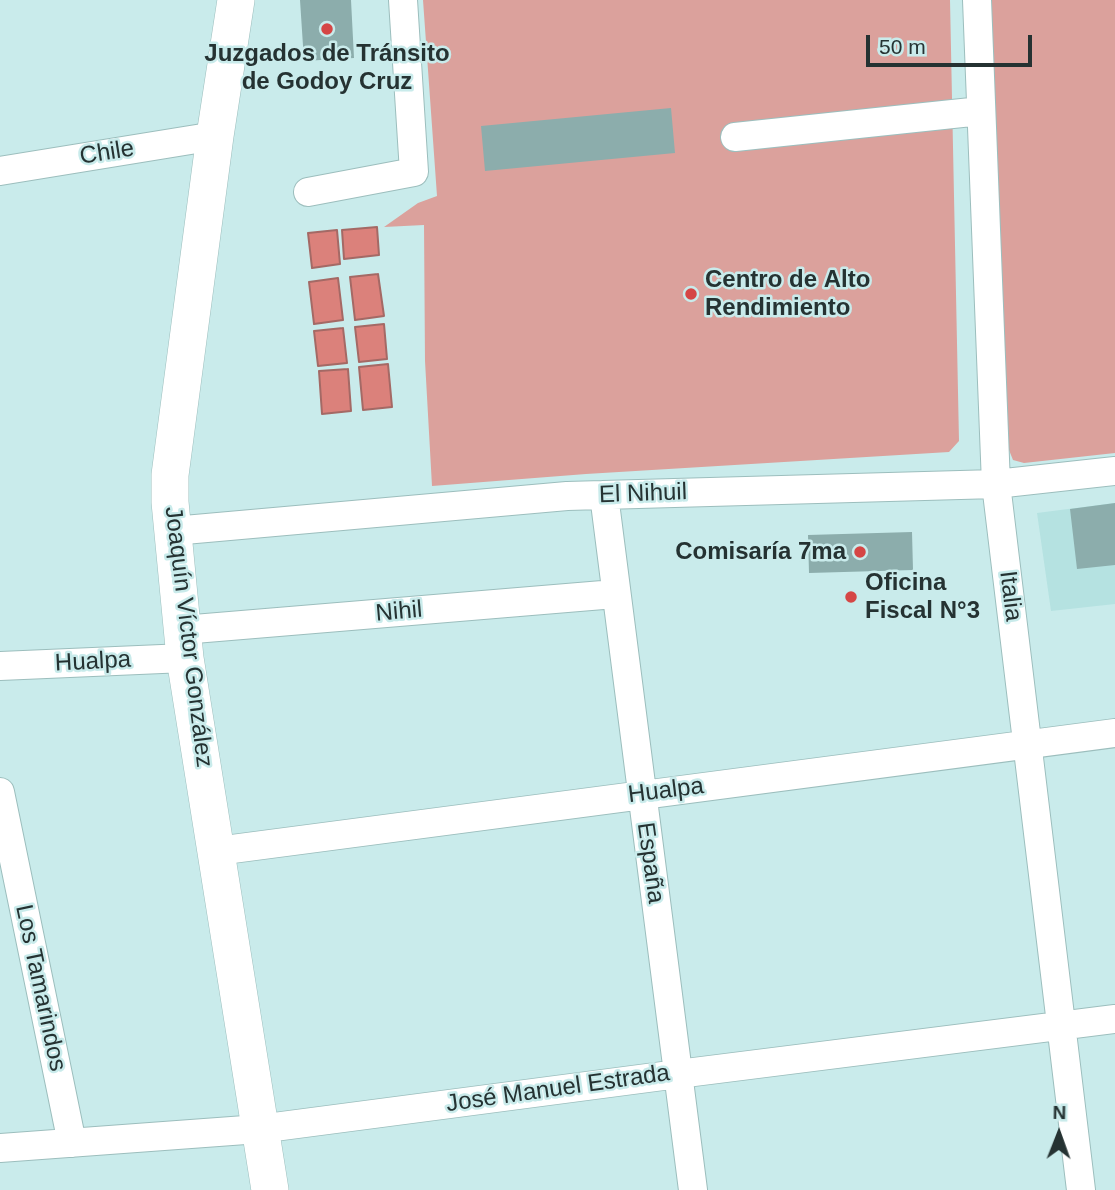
<!DOCTYPE html>
<meta charset="utf-8">
<style>
body{margin:0}
#map{position:relative;width:1115px;height:1190px;overflow:hidden;background:#c9ebeb;font-family:Helvetica,sans-serif}
canvas{display:block}
.north{position:absolute;left:1024px;top:1099px;width:70px;height:70px;-webkit-text-stroke:5px #c9ebeb;paint-order:stroke;rotate:1deg;font-size:19px;font-weight:700;line-height:28px;text-align:center;color:#253232}
.north::after{content:'';display:block;margin:auto;width:24px;height:32px;background:#253232;clip-path:polygon(50% 0,100% 100%,50% 72%,0 100%)}
.scale{position:absolute;left:866px;top:35px;width:166px;height:32px;box-sizing:border-box;border:4px solid #253232;border-top:0;padding-left:9px;font-size:21px;line-height:24px;white-space:nowrap;color:#253232;-webkit-text-stroke:5px #c9ebeb;paint-order:stroke}
</style>
<div id="map">
<canvas width="1115" height="1190"></canvas>
<div class="north">N</div>
<div class="scale">50 m</div>
</div>
<script>
const g = document.querySelector('canvas').getContext('2d');
g.lineJoin = 'round';
function paint(path, color) {
  g.fillStyle = color;
  g.fill(path, 'evenodd');
}
function poly(rows) {
  const path = new Path2D();
  for (const r of rows) {
    path.moveTo(r[0], r[1]);
    for (let i = 2; i < r.length; i += 2) path.lineTo(r[i], r[i + 1]);
  }
  return path;
}
function strokePath(path, color, width, dash) {
  g.strokeStyle = color;
  g.lineWidth = width;
  g.lineCap = dash ? 'butt' : 'round';
  g.setLineDash(dash || []);
  g.stroke(path);
}
function write(font, color, halo, rows, align = 'center') {
  g.font = font + ' Helvetica,sans-serif';
  g.lineWidth = 5;
  g.setLineDash([]);
  g.textBaseline = 'middle';
  g.strokeStyle = halo;
  g.fillStyle = color;
  for (const [text, x, y, turn = 0] of rows) {
    g.save();
    g.translate(x, y);
    g.rotate((+turn || 0) * Math.PI / 180);
    g.textAlign = isNaN(turn) ? turn : align;
    if (halo) g.strokeText(text, 0, 0);
    g.fillText(text, 0, 0);
    g.restore();
  }
}
paint(poly([
 [1115,503,1115,604,1051,611,1037,513]
]), '#b5e2e1');
paint(poly([
 [423,0,950,0,959,441,949,452,586,474,432,486,425,361,424,225,384,227,418,203,437,196],
 [991,0,1115,0,1115,453,1024,463,1013,460,1009,450]
]), '#dba19c');
const water = poly([
 [377,227,379,255,344,259,342,230,377,227],
 [337,230,340,264,312,268,308,233,337,230],
 [378,274,384,316,355,320,350,277,378,274],
 [338,278,343,320,314,324,309,282,338,278],
 [384,324,387,359,359,362,355,327,384,324],
 [343,328,347,363,318,366,314,331,343,328],
 [388,364,392,407,363,410,359,367,388,364],
 [348,369,351,411,322,414,319,371,348,369]
]);
paint(water, '#db817b');
strokePath(water, '#a46965', 2);
paint(poly([
 [300,0,351,0,354,58,304,61],
 [671,108,675,153,485,171,481,126],
 [1115,503,1115,565,1077,569,1070,509],
 [912,532,913,570,809,573,808,535]
]), '#8cadac');
const minor = poly([
 [977,0,996,484,1081,1190],
 [735,137,981,111],
 [0,171,215,136],
 [308,192,414,172,403,0],
 [604,495,693,1190],
 [173,531,567,496,996,484,1115,471],
 [182,630,615,594],
 [0,666,185,658],
 [0,792,72,1143],
 [217,851,1115,733],
 [0,1148,259,1129,678,1074,1115,1019]
]);
const major = poly([
 [236,0,215,136,170,475,170,502,185,658,270,1190]
]);
strokePath(minor, '#9cbebd', 30);
strokePath(major, '#9cbebd', 38);
strokePath(minor, '#fff', 28);
strokePath(major, '#fff', 37);
for (const [x, y, r, color] of [
 [327,29,7,"#d54645"],
 [691,294,7,"#d54645"],
 [860,552,7,"#d54645"],
 [851,597,7,"#d54645"]
]) {
  const dot = new Path2D();
  dot.arc(x, y, r, 0, 2 * Math.PI);
  g.fillStyle = color;
  g.fill(dot);
  strokePath(dot, '#c9ebeb', 2.5);
}
write('bold 24px', '#253232', '#c9ebeb', [
 ["Juzgados de Tránsito",327,54,"center"],
 ["de Godoy Cruz",327,82,"center"],
 ["Centro de Alto",705,280],
 ["Rendimiento",705,308],
 ["Comisaría 7ma",846,552,"right"],
 ["Oficina",865,583],
 ["Fiscal N°3",865,611]
], 'left');
write('24px', '#253232', '#c9ebeb', [
 ["Chile",107,153,-9],
 ["El Nihuil",643,494,-2],
 ["Italia",1010,596,83],
 ["Nihil",399,612,-5],
 ["Joaquín Víctor González",188,637,83],
 ["Hualpa",93,662,-3],
 ["Hualpa",666,791,-7],
 ["España",650,863,82],
 ["Los Tamarindos",40,988,78],
 ["José Manuel Estrada",558,1089,-8]
]);
</script>
